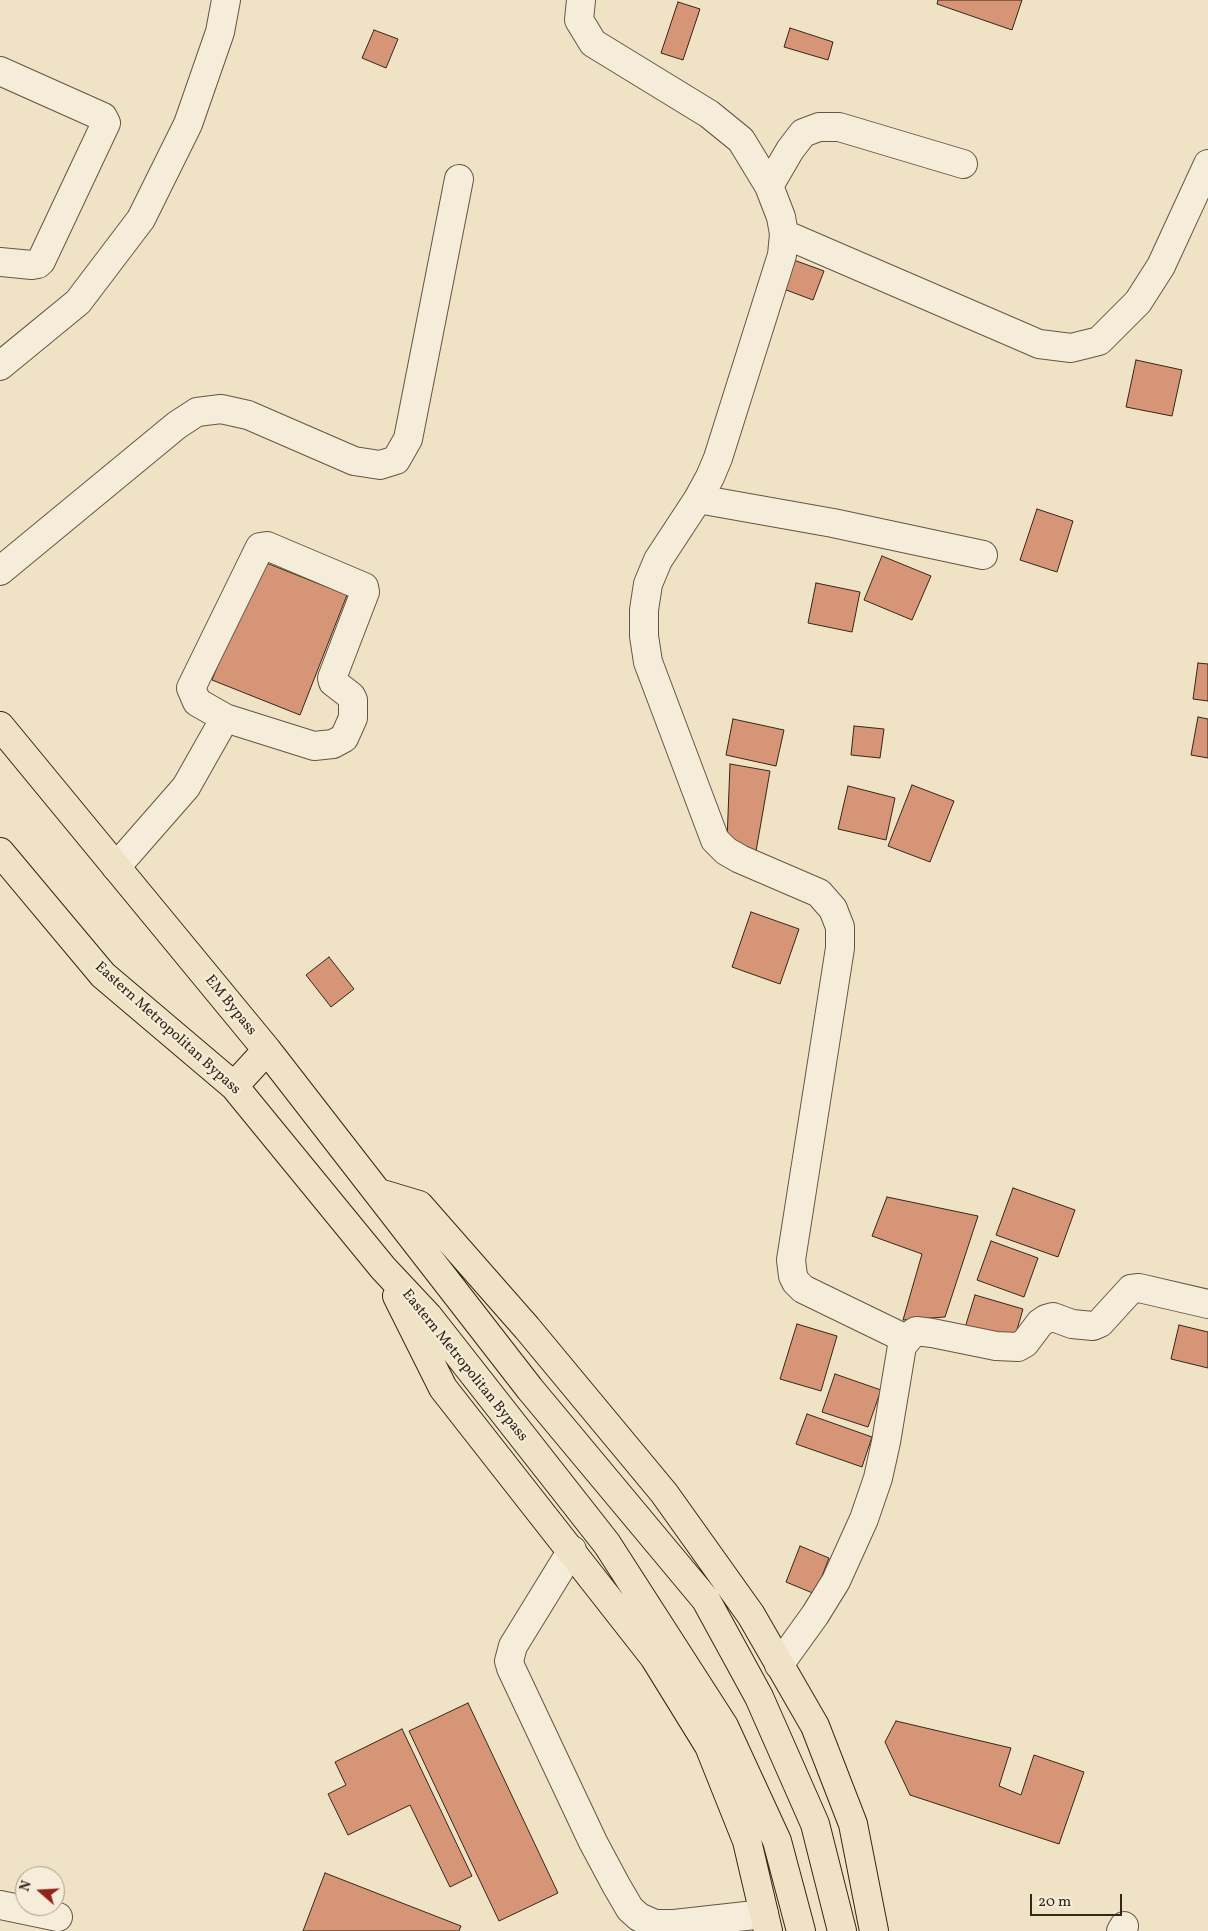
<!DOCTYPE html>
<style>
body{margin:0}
#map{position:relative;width:1208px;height:1931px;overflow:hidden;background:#f0e2c4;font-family:Vollkorn,serif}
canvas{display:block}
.north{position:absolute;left:15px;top:1866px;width:50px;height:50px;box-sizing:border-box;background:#f5ecd9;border:1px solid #a89d8c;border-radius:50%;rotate:289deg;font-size:14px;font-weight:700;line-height:20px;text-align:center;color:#352718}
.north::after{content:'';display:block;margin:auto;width:18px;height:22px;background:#8f2418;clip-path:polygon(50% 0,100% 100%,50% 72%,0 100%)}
.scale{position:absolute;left:1030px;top:1894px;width:92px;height:22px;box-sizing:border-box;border:2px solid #352718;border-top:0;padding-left:6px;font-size:15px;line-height:18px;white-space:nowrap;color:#352718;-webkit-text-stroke:4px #f5ecd9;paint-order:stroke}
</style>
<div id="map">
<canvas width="1208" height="1931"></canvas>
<div class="north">N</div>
<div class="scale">20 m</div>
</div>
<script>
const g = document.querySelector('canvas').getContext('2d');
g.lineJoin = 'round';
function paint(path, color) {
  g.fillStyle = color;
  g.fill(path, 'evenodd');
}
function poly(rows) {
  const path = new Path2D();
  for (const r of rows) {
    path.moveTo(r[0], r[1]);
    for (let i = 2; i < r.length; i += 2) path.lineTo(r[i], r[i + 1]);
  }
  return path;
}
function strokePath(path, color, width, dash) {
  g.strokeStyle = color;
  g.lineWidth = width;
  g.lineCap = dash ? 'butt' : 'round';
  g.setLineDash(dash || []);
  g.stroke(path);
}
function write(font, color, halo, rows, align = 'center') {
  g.font = font + ' Vollkorn,serif';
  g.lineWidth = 4.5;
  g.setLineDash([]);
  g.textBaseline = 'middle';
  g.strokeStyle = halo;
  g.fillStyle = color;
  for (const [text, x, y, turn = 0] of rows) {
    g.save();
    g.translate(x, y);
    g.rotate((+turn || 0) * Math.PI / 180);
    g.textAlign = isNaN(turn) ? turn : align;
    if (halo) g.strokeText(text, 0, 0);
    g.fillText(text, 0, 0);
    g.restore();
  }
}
const building = poly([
 [938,0,1022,0,1012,30,937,4,938,0],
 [678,2,700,9,683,60,661,53,678,2],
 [790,28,833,42,828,60,784,47,790,28],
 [374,30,398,39,386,68,362,58,374,30],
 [791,259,824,271,813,300,781,288,791,259],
 [1136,360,1182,370,1172,416,1126,407,1136,360],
 [1037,509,1073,521,1057,572,1020,560,1037,509],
 [882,556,931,576,912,620,864,600,882,556],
 [259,560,347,595,300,715,212,680,259,560],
 [816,583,860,592,852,632,808,623,816,583],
 [1198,663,1208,664,1208,701,1193,699,1198,663],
 [1198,717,1208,719,1208,758,1191,755,1198,717],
 [733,719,784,730,776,766,726,755,733,719],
 [854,726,884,729,880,758,851,755,854,726],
 [730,764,770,771,755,857,727,841,730,764],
 [912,785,954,801,930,862,888,846,912,785],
 [848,786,895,798,886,840,838,829,848,786],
 [751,912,799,929,780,984,732,967,751,912],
 [329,957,354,989,331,1007,306,975,329,957],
 [1013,1188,1075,1210,1058,1257,996,1235,1013,1188],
 [887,1197,978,1216,945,1317,903,1320,922,1254,872,1236,887,1197],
 [991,1241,1038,1258,1024,1297,977,1280,991,1241],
 [975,1295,1023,1309,1012,1347,964,1331,975,1295],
 [797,1324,837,1336,821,1391,780,1379,797,1324],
 [1179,1325,1208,1332,1208,1368,1171,1359,1179,1325],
 [835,1374,881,1390,868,1427,822,1412,835,1374],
 [807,1414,872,1437,862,1467,796,1444,807,1414],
 [800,1546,829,1558,815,1594,786,1582,800,1546],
 [468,1703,558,1893,499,1921,409,1731,468,1703],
 [896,1721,1011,1748,999,1786,1021,1795,1034,1755,1084,1772,1059,1844,910,1795,885,1742,896,1721],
 [402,1729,472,1876,450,1887,410,1805,348,1835,328,1794,346,1785,335,1762,402,1729],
 [325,1873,461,1926,459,1931,303,1931,325,1873]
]);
paint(building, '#d79577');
strokePath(building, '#352718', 1);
const minor = poly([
 [581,0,579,20,593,43,709,114,741,140,769,186,781,217,784,234,782,255,718,458,710,477,698,499,658,560,648,584,644,610,644,636,648,662,715,840,726,851,740,859,819,893,833,909,840,927,840,948,791,1260,793,1276,796,1282,803,1289,906,1339],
 [0,71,103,117,106,123,41,261,38,264,32,265,0,262],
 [769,186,790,150,803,133,819,127,839,127,963,164],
 [784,234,1039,344,1071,348,1099,341,1138,302,1161,266,1208,164],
 [0,366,78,302,141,219,188,124,220,32,226,0],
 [698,499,833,523,983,555],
 [0,571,177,425,197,412,221,409,248,415,354,461,380,465,396,460,408,439,459,179],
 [116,867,186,787,225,718,197,702,191,688,260,547,267,546,364,587,365,592,332,678,333,682,351,696,353,700,353,718,344,738,333,744,314,746,225,718],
 [572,1550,513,1646,509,1661,511,1668,593,1842,616,1885,630,1909,639,1917,655,1924,674,1924,764,1914],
 [779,1665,815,1615,836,1581,864,1519,878,1478,886,1442,902,1346,912,1334,916,1331,932,1333,996,1346,1018,1347,1025,1343,1040,1323,1046,1319,1053,1317,1072,1324,1093,1326,1100,1323,1131,1289,1139,1288,1208,1304],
 [0,1905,58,1917],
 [1121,1931,1124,1926]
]);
const major = poly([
 [0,726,267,1050,530,1389,706,1600,759,1697,815,1824,842,1931],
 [0,852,103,975,234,1086,383,1268,428,1316,607,1544,724,1726,777,1841,801,1931],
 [234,1086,267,1050],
 [379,1193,419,1205,527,1328,664,1493,751,1615,815,1726,853,1824,874,1931],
 [397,1296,443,1388,654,1657,709,1746,747,1841,768,1931]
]);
strokePath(minor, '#645643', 30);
strokePath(major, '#352718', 30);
strokePath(minor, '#f5ecd9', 28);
strokePath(major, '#f0e2c4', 28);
write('15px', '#352718', '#f5ecd9', [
 ["EM Bypass",230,1006,51],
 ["Eastern Metropolitan Bypass",167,1029,42],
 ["Eastern Metropolitan Bypass",464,1366,51]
]);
</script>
